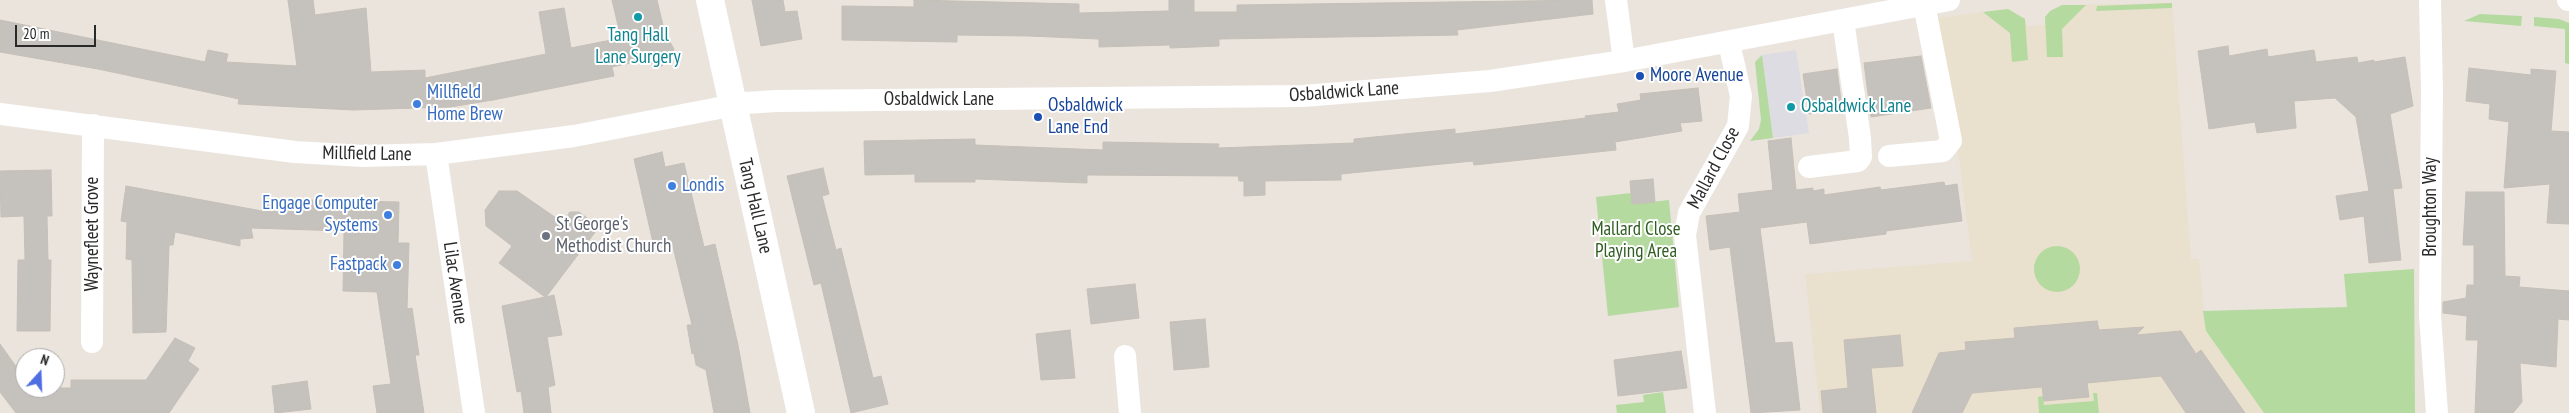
<!DOCTYPE html>
<style>
body{margin:0}
#map{position:relative;width:2569px;height:413px;overflow:hidden;background:#eae4dd;font-family:"PT Sans Narrow",sans-serif}
canvas{display:block}
.north{position:absolute;left:15px;top:348px;width:50px;height:50px;box-sizing:border-box;background:#fff;border:1px solid #a9a9a9;border-radius:50%;rotate:20deg;font-size:14px;font-weight:700;line-height:20px;text-align:center;color:#292929}
.north::after{content:'';display:block;margin:auto;width:18px;height:22px;background:#506ee3;clip-path:polygon(50% 0,100% 100%,50% 72%,0 100%)}
.scale{position:absolute;left:15px;top:25px;width:81px;height:22px;box-sizing:border-box;border:2px solid #292929;border-top:0;padding-left:6px;font-size:15px;line-height:18px;white-space:nowrap;color:#292929;-webkit-text-stroke:4px #fff;paint-order:stroke}
</style>
<div id="map">
<canvas width="2569" height="413"></canvas>
<div class="north">N</div>
<div class="scale">20 m</div>
</div>
<script>
const g = document.querySelector('canvas').getContext('2d');
g.lineJoin = 'round';
function paint(path, color) {
  g.fillStyle = color;
  g.fill(path, 'evenodd');
}
function poly(rows) {
  const path = new Path2D();
  for (const r of rows) {
    if (r.length === 3) {
      path.moveTo(r[0] + r[2], r[1]);
      path.arc(r[0], r[1], r[2], 0, 2 * Math.PI);
      continue;
    }
    path.moveTo(r[0], r[1]);
    for (let i = 2; i < r.length; i += 2) path.lineTo(r[i], r[i + 1]);
  }
  return path;
}
function strokePath(path, color, width, dash) {
  g.strokeStyle = color;
  g.lineWidth = width;
  g.lineCap = dash ? 'butt' : 'round';
  g.setLineDash(dash || []);
  g.stroke(path);
}
function write(font, color, halo, rows, align = 'center') {
  g.font = font + ' "PT Sans Narrow",sans-serif';
  g.lineWidth = 4;
  g.setLineDash([]);
  g.textBaseline = 'middle';
  g.strokeStyle = halo;
  g.fillStyle = color;
  for (const [text, x, y, turn = 0] of rows) {
    g.save();
    g.translate(x, y);
    g.rotate((+turn || 0) * Math.PI / 180);
    g.textAlign = isNaN(turn) ? turn : align;
    if (halo) g.strokeText(text, 0, 0);
    g.fillText(text, 0, 0);
    g.restore();
  }
}
paint(poly([
 [1796,50,1809,133,1773,138,1762,55]
]), '#dedce3');
paint(poly([
 [2172,3,2191,259,2199,259,2206,331,2264,413,1820,413,1805,274,1972,261,1950,88,1936,18,2008,9,2025,19,2027,26,2045,25,2045,17,2050,11,2062,5]
]), '#e9e0ce');
paint(poly([
 [2172,3,2172,8,2096,11,2097,6],
 [2062,5,2086,5,2062,29,2063,57,2047,57,2045,17,2050,11],
 [2008,9,2025,19,2028,60,2012,62,2010,33,1983,12],
 [2480,14,2522,16,2521,26,2464,21],
 [2534,17,2559,19,2569,23,2569,64,2565,63,2565,29,2534,26],
 [1762,55,1773,138,1750,141,1759,129,1761,120,1755,62],
 [1631,193,1632,204,1669,200,1679,307,1608,316,1596,197],
 [2057,269,23],
 [2414,269,2415,413,2264,413,2206,331,2203,311,2347,307,2344,274],
 [1663,392,1666,413,1617,413,1616,405,1644,402,1643,395],
 [2093,393,2097,393,2099,413,2039,413,2038,397,2043,396,2044,405,2094,401]
]), '#b4daa0');
const building = poly([
 [288,0,313,0,315,15,366,8,371,72,425,70,425,78,546,54,539,12,564,8,571,48,621,38,612,0,657,0,665,34,674,49,671,59,659,68,644,60,612,67,614,76,493,100,450,107,353,110,238,104,239,99,98,69,0,52,0,20,205,62,208,50,228,54,226,62,297,66,288,0],
 [752,0,783,0,785,12,797,11,802,39,761,46,752,0],
 [914,0,1079,4,1079,13,1169,11,1169,0,1194,0,1194,12,1237,12,1237,5,1592,0,1593,14,1457,30,1458,35,1219,39,1219,46,1170,48,1170,45,1099,47,1099,39,1028,36,957,35,957,42,842,40,842,6,914,7,914,0],
 [2228,46,2229,56,2267,49,2268,57,2314,50,2316,62,2357,57,2358,63,2374,60,2374,62,2405,57,2413,106,2390,114,2402,188,2393,189,2401,260,2369,263,2364,216,2340,220,2336,196,2369,191,2356,117,2335,98,2294,101,2296,128,2257,133,2255,122,2209,129,2198,51,2228,46],
 [1921,56,1931,108,1871,117,1864,63,1921,56],
 [2469,68,2531,75,2531,69,2556,71,2551,131,2569,132,2569,224,2547,223,2550,184,2504,188,2509,122,2489,119,2490,104,2466,101,2469,68],
 [1837,69,1842,109,1809,114,1803,74,1837,69],
 [1698,88,1702,121,1680,123,1682,131,1615,142,1616,150,1474,165,1473,161,1341,174,1341,180,1265,181,1265,195,1244,196,1244,181,1239,181,1238,176,1087,175,1087,183,975,179,975,182,915,182,915,174,865,175,864,141,975,139,975,145,1103,150,1103,142,1219,144,1218,148,1354,143,1354,139,1455,129,1455,134,1586,118,1585,116,1619,112,1617,104,1641,100,1640,94,1698,88],
 [1791,138,1796,190,1813,188,1813,191,1824,189,1824,195,1880,187,1881,190,1944,182,1945,186,1957,184,1962,221,1886,231,1886,234,1810,244,1807,222,1760,228,1775,343,1792,342,1800,410,1751,413,1730,247,1710,250,1706,216,1740,212,1738,194,1773,190,1768,141,1791,138],
 [662,152,665,167,684,163,704,247,715,244,738,345,750,413,714,413,706,370,696,365,694,353,692,354,687,325,692,325,672,243,654,247,634,159,662,152],
 [823,168,829,194,822,196,836,250,841,248,873,378,881,376,888,404,851,413,821,283,814,285,787,176,823,168],
 [51,170,52,216,47,216,48,260,51,260,50,331,17,331,18,260,25,260,24,216,1,217,0,171,51,170],
 [1653,179,1655,202,1632,204,1630,181,1653,179],
 [126,186,262,211,262,199,399,202,398,243,409,243,407,309,412,308,419,355,415,355,424,413,377,413,373,386,391,384,377,292,343,291,344,231,251,228,253,238,240,239,240,246,175,232,173,245,169,245,166,332,133,333,132,260,126,259,127,222,121,221,126,186],
 [499,191,517,191,562,222,570,212,579,212,599,227,546,297,554,295,562,335,547,337,555,385,548,387,551,413,524,413,521,391,517,392,502,306,545,297,499,263,512,246,486,226,485,210,499,191],
 [2466,192,2504,192,2505,276,2520,277,2519,287,2569,291,2569,320,2558,319,2556,367,2520,363,2522,402,2513,413,2475,413,2478,340,2466,340,2467,316,2443,313,2443,302,2466,298,2467,285,2474,285,2474,245,2463,245,2466,192],
 [1135,284,1139,318,1091,324,1087,289,1135,284],
 [1205,319,1209,367,1174,370,1170,322,1205,319],
 [2097,321,2099,330,2144,327,2136,335,2181,331,2196,354,2201,350,2245,413,2186,413,2161,376,2087,383,2089,397,2044,401,2042,387,1972,393,1962,413,1912,413,1939,353,1966,350,1965,342,2015,338,2014,328,2097,321],
 [1070,330,1075,378,1041,380,1036,334,1070,330],
 [1900,335,1903,366,1871,368,1876,413,1823,413,1821,391,1848,388,1844,340,1900,335],
 [175,338,195,348,188,361,199,369,169,413,16,413,0,392,0,344,25,379,25,388,71,388,71,380,146,380,175,338],
 [1681,351,1687,388,1618,396,1614,360,1681,351],
 [307,381,311,409,275,413,272,386,307,381]
]);
paint(building, '#c5c1bc');
strokePath(building, '#c5bfb7', 1);
strokePath(poly([
 [1616,0,1624,61],
 [2430,0,2432,90,2430,315,2437,413],
 [2568,0,2569,0],
 [0,114,295,152,363,156,436,154,574,136,745,103,776,101,1303,96,1490,81,1624,61,1949,0],
 [436,154,474,413],
 [1889,156,1943,151,1951,141,1924,4],
 [1809,167,1858,161,1861,157,1860,138,1843,20],
 [92,342,93,125],
 [1125,356,1130,413],
 [1705,413,1685,235,1689,213,1738,126,1741,96,1729,43]
]), '#fff', 22);
strokePath(poly([
 [710,0,801,413]
]), '#fff', 28);
for (const [x, y, r, color] of [
 [638,17,5,"#0f9aa8"],
 [1640,76,5,"#1a4fb4"],
 [417,104,5,"#3f7fe0"],
 [1791,107,5,"#0f9aa8"],
 [1038,117,5,"#1a4fb4"],
 [672,186,5,"#3f7fe0"],
 [388,215,5,"#3f7fe0"],
 [546,236,5,"#6b7280"],
 [397,265,5,"#3f7fe0"]
]) {
  const dot = new Path2D();
  dot.arc(x, y, r, 0, 2 * Math.PI);
  g.fillStyle = color;
  g.fill(dot);
  strokePath(dot, '#fff', 2);
}
write('19px', '#0d838f', '#fff', [
 ["Tang Hall",638,36],
 ["Lane Surgery",638,58],
 ["Osbaldwick Lane",1801,107,"left"]
]);
write('19px', '#164399', '#fff', [
 ["Moore Avenue",1650,76],
 ["Osbaldwick",1048,106],
 ["Lane End",1048,128]
], 'left');
write('19px', '#292929', '#fff', [
 ["Osbaldwick Lane",1344,92,-4],
 ["Osbaldwick Lane",939,100],
 ["Millfield Lane",367,154,1],
 ["Mallard Close",1714,168,-62],
 ["Tang Hall Lane",755,206,77],
 ["Broughton Way",2431,207,-90],
 ["Waynefleet Grove",93,234,-90],
 ["Lilac Avenue",455,283,82]
]);
write('19px', '#366cbe', '#fff', [
 ["Millfield",427,93],
 ["Home Brew",427,115],
 ["Londis",682,186],
 ["Engage Computer",378,204,"right"],
 ["Systems",378,226,"right"],
 ["Fastpack",387,265,"right"]
], 'left');
write('19px', '#5b616d', '#fff', [
 ["St George's",556,225],
 ["Methodist Church",556,247]
], 'left');
write('19px', '#305d22', '#fff', [
 ["Mallard Close",1636,230],
 ["Playing Area",1636,252]
]);
</script>
